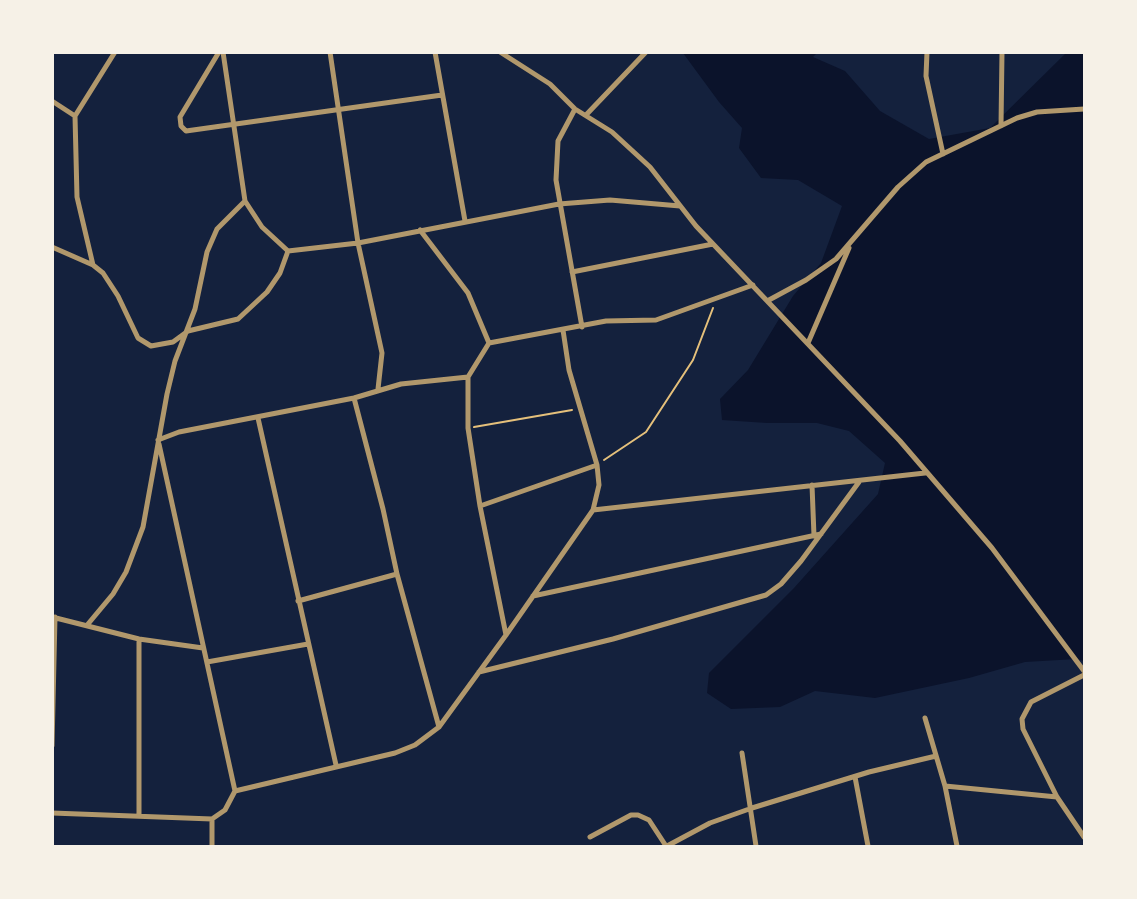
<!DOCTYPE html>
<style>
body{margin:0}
#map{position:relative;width:1137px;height:899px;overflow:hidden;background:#14213d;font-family:Karla,sans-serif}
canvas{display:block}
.frame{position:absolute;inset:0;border:54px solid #f6f1e7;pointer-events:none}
</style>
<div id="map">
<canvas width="1137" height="899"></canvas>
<div class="frame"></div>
</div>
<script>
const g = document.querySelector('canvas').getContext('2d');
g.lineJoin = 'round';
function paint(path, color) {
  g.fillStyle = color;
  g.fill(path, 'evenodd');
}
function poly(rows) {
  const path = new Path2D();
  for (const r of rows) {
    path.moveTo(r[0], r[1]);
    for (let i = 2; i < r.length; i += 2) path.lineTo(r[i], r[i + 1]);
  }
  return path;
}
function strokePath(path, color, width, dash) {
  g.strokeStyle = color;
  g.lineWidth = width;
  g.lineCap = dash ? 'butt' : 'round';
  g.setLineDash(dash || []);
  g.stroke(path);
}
paint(poly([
 [683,53,817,53,813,57,845,71,880,111,929,139,990,128,1066,53,1084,53,1084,661,1076,659,1025,662,969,678,875,698,815,691,780,707,731,709,707,693,709,673,794,588,878,494,885,463,849,431,817,423,767,423,722,420,720,399,748,370,793,296,821,263,842,206,798,180,761,178,739,148,742,128,719,102]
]), '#0b132b');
strokePath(poly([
 [474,427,572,410],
 [604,460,646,432,693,360,713,308]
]), '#e5c07b', 2);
strokePath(poly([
 [219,52,180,117,181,126,186,131,442,95],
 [330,52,358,243,382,353,378,389],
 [435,52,465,221],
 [500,52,550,84,575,109,612,132,650,167,696,226,900,441,992,548,1084,671],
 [927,52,926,76,943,154],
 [52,101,75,116],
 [575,109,558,141,556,180,582,327],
 [586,115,646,52],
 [1001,126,1002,52],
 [420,230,468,293,489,343],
 [52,247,93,265,103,273,118,296,138,338,151,346,173,342,188,331,238,319,267,292,280,273,288,251,262,227,245,201,223,52],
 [288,251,358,243,559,204,610,200,680,206],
 [93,265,77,197,75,116,115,52],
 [572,272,713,244],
 [769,300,806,280,836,259,898,187,926,162,1017,118,1037,112,1084,109],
 [808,343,849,248],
 [468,377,489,343,606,321,656,320,753,285],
 [468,377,468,428,480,506,506,635],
 [354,398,383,509,397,574,439,727],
 [258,418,336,765],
 [158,440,179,432,354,398,401,384,468,377],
 [159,444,235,791],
 [812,485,814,536],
 [480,506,597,465],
 [593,510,925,473],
 [533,596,821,534],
 [298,601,397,574],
 [52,617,139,639,203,648],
 [88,624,113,594,126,572,143,527,167,394,175,361,195,309,207,252,217,229,245,201],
 [207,662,308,644],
 [479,672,613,639,766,595,781,584,801,561,859,482],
 [1084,675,1031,702,1022,719,1023,729,1057,797,1084,837],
 [925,718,945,786,957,846],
 [52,746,55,617],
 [742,753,756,846],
 [855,777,868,846],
 [945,786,1057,797],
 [235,791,395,753,415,745,439,727,506,635,593,510,599,485,597,465,569,370,563,330],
 [52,813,212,819,225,810,235,791],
 [139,815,139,639],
 [212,819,212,846],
 [590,837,631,815,638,815,649,820,666,846],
 [667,846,710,823,752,808,869,772,936,756]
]), '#b1986c', 5);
</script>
